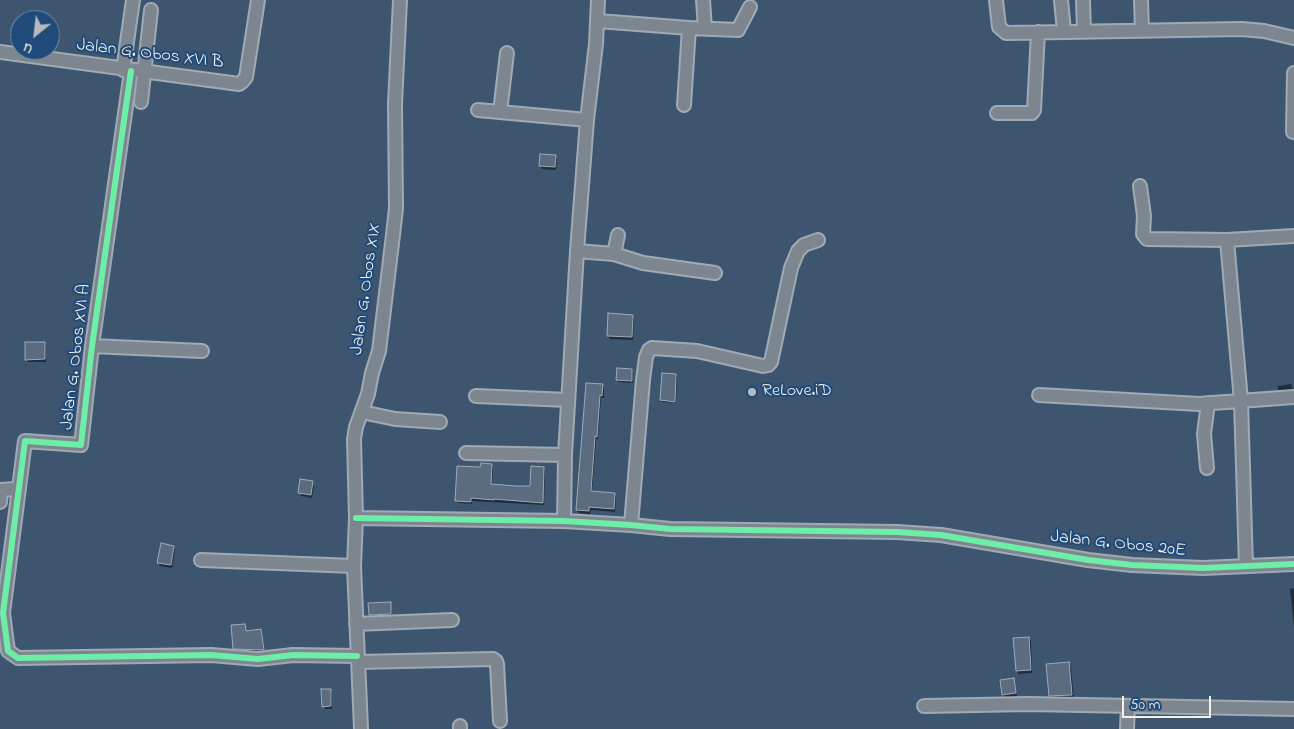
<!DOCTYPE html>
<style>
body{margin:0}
#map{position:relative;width:1294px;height:729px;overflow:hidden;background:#3e556f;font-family:"Indie Flower",sans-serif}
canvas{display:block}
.north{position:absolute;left:10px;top:10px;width:50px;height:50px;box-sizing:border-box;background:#1f4a7a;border:1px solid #748da6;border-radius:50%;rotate:209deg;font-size:14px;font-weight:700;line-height:20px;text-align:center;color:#f4f1e8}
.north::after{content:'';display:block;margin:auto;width:18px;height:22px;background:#b4babe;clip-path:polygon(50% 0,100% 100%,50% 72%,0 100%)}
.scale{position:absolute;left:1122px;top:696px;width:89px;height:22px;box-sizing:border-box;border:2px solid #f4f1e8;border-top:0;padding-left:6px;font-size:15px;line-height:18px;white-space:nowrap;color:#f4f1e8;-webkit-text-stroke:4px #1f4a7a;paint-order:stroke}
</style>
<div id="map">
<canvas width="1294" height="729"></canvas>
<div class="north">U</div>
<div class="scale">50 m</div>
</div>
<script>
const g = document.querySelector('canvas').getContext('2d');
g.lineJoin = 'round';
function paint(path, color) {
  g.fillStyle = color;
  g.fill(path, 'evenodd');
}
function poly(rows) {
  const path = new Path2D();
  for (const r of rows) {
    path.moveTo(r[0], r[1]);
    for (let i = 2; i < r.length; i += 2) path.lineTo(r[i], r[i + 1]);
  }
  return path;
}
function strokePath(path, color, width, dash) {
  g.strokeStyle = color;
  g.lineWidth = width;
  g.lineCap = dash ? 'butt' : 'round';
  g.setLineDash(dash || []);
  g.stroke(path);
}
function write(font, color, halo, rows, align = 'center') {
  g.font = font + ' "Indie Flower",sans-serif';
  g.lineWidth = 4;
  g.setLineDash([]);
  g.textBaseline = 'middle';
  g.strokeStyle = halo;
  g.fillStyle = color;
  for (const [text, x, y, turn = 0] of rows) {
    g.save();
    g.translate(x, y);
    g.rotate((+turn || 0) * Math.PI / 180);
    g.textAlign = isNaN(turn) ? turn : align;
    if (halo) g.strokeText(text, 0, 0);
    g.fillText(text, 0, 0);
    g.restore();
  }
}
paint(poly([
 [555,156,557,159,556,170,542,169,540,165],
 [632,316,634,319,633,340,610,339,608,335],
 [44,343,46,346,46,362,28,362,26,359],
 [632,370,633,373,633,383,619,382,617,379],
 [663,374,675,375,677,377,676,403,662,402,661,400],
 [587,384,603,385,604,388,604,398,601,398,598,439,596,439,592,493,614,494,616,497,615,512,591,510,590,514,579,513,577,510],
 [1291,384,1294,392,1280,393,1278,390,1278,386],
 [491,465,493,468,492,485,531,487,543,468,545,471,544,505,472,501,472,504,458,503,456,500,482,469],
 [312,483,314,486,312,498,301,496,300,493],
 [174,547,175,550,172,568,160,566,158,562],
 [1294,588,1294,627,1290,589],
 [390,603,392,617,372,618,370,604],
 [244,625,246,632,261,631,265,653,236,651,234,648],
 [1029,638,1031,641,1032,673,1018,674,1017,671],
 [1068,663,1071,668,1074,699,1053,701,1050,696],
 [1013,680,1017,696,1005,698,1003,694],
 [330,690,332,693,332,709,325,709,323,706]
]), '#0007');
const building = poly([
 [540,154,556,155,555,167,539,166,540,154],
 [608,313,633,315,632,337,607,336,608,313],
 [25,342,45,342,45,359,25,360,25,342],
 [617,368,632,369,632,381,616,380,617,368],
 [662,373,676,374,675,402,660,400,662,373],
 [586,383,603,384,602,396,600,395,597,437,595,436,591,491,615,493,614,509,589,507,589,511,576,510,586,383],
 [481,463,492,464,491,484,516,486,530,486,531,466,544,467,543,503,494,499,494,500,471,498,471,502,455,501,457,466,480,467,481,463],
 [300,479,313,481,311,495,298,493,300,479],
 [161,543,174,546,171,565,157,563,161,543],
 [391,602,391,614,369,615,368,603,391,602],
 [245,624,246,631,261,629,264,650,233,649,231,625,245,624],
 [1029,637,1031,670,1016,671,1013,638,1029,637],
 [1069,662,1072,695,1049,696,1046,664,1069,662],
 [1014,678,1016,693,1002,695,1000,680,1014,678],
 [321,689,331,689,331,706,322,707,321,689]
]);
paint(building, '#5b6c80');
strokePath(building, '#a0aab4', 1);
const street = poly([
 [703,0,705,28],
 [996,0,999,27,1006,33,1242,29,1264,31,1294,38],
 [1061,0,1064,31],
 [1083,0,1084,31],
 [1141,0,1142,30],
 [598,21,689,28,684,105],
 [689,28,738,30,750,7],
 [0,52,239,84,243,81,246,77,258,0],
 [123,70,133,0],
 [131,71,92,346,81,445,25,441,3,613,8,651,18,658,211,655,258,659,293,655,357,656],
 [141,102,151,10],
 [478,110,587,120],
 [500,112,507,53],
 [997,113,1032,113,1034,110,1038,32],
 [1293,132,1294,73],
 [1140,186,1144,216,1143,234,1147,239,1227,240,1294,236],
 [1227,240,1241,401,1246,566],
 [577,251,614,254,643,263,715,273],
 [614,254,618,235],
 [92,346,202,351],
 [1039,395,1199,404,1294,397],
 [476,396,568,400],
 [362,412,395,419,440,422],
 [466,453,565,455],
 [1207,468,1204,434,1208,403],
 [0,502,1,490,14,489],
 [356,518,564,521,631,525,670,529,897,532,941,535,1088,560,1132,565,1203,568,1294,564],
 [564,521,565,455,577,251,587,120,596,44,598,0],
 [631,525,643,380,646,357,649,350,652,348,697,351,763,366,768,365,771,362,791,268,798,251,804,245,818,240],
 [201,560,354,566],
 [356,624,452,620],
 [358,662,493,659,496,661,497,664,500,721],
 [924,706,1028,704,1294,709],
 [460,726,460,729],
 [361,729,354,566,356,518,354,439,356,427,368,394,372,373,379,351,393,235,396,208,395,104,400,0],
 [1127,729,1128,706]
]);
strokePath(street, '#a0aab4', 16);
strokePath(street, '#7d868f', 12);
strokePath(poly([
 [131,71,92,346,81,445,25,441,3,613,8,651,18,658,211,655,258,659,293,655,357,656],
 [356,518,564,521,631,525,670,529,897,532,941,535,1088,560,1132,565,1203,568,1294,564]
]), '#6deda7', 6);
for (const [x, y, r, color] of [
 [752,392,5,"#b4babe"]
]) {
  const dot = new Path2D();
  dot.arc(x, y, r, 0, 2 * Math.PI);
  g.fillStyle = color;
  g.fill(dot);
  strokePath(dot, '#1f4a7a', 2);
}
write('18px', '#f4f1e8', '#1f4a7a', [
 ["Jalan G. Obos XVI B",150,55,7],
 ["Jalan G. Obos XIX",367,289,-82],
 ["Jalan G. Obos XVI A",77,357,-83],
 ["Jalan G. Obos 20E",1118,545,6]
]);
write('18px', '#f4f1e8', '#1f4a7a', [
 ["ReLove.iD",762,392]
], 'left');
</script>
